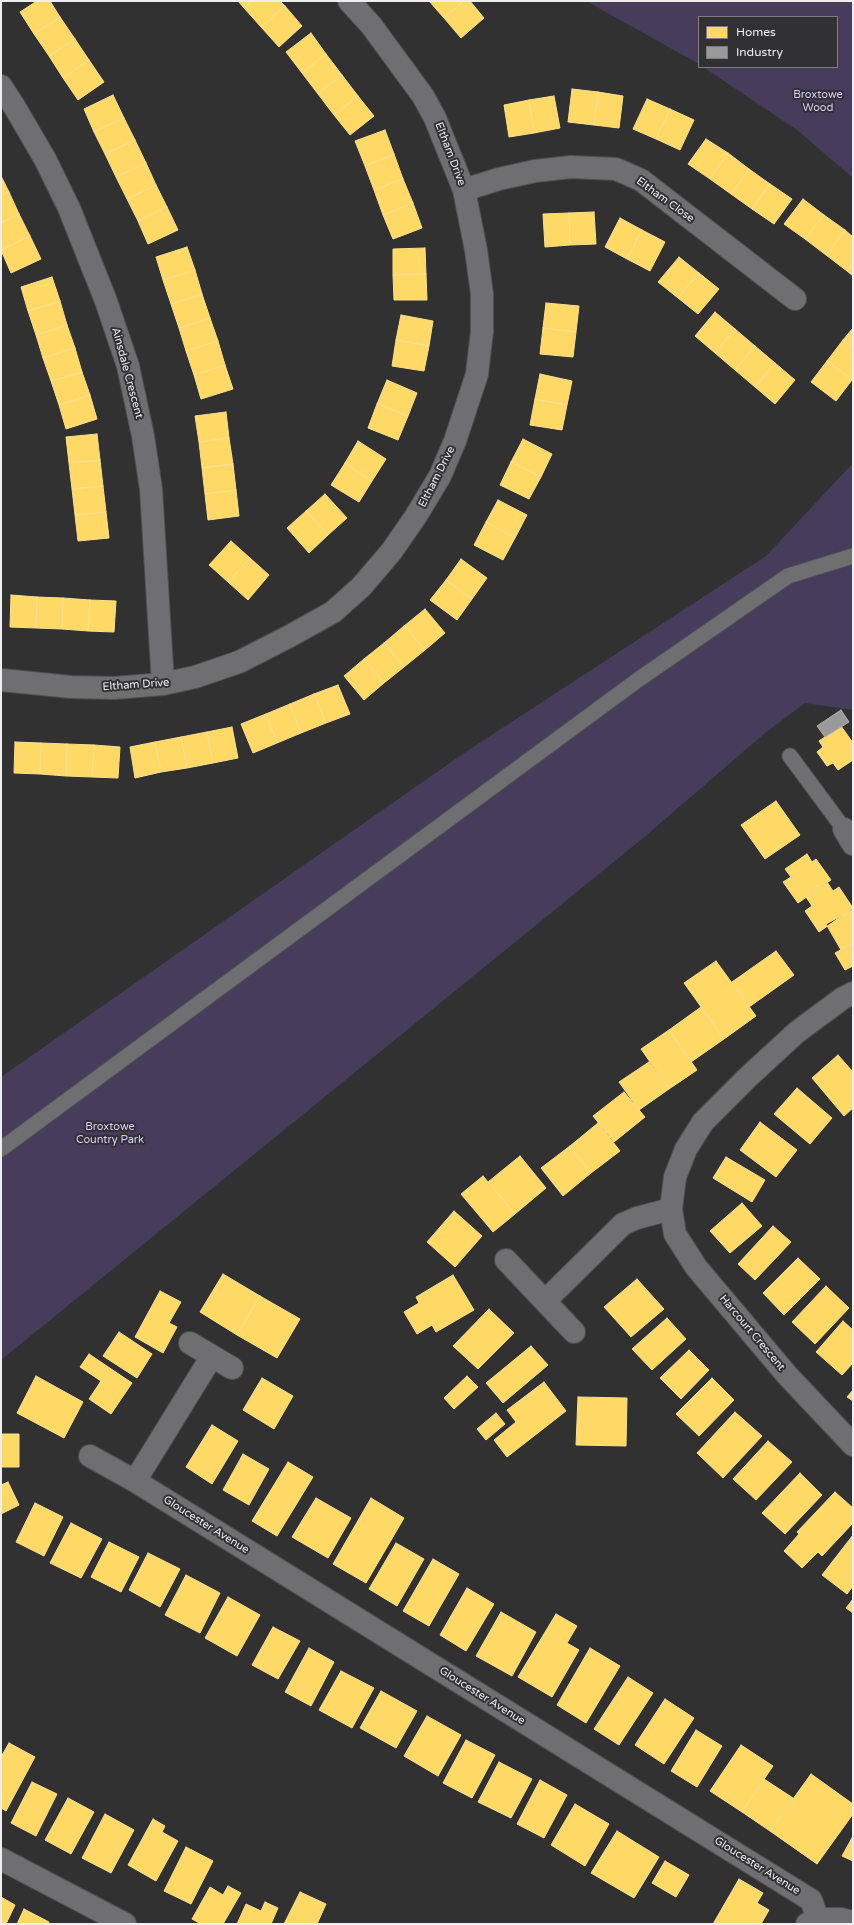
<!DOCTYPE html>
<style>
body{margin:0}
#map{position:relative;width:854px;height:1925px;overflow:hidden;background:#313132;font-family:"Varela Round",sans-serif}
canvas{display:block}
.frame{position:absolute;inset:0;border:2px solid #eeedef;pointer-events:none}
.legend{position:absolute;left:698px;top:16px;width:140px;height:52px;box-sizing:border-box;background:#313033;border:1px solid #7d7c7e;margin:0;padding:5px 7px;list-style:none;font-size:12px;color:#eeedef}
.legend li{display:flex;align-items:center;gap:8px;height:20px}
.legend b{width:20px;border:1px solid #7d7c7e}
</style>
<div id="map">
<canvas width="854" height="1925"></canvas>
<div class="frame"></div>
<ul class="legend">
<li><b style="height:11px;background:#ffd966"></b>Homes</li>
<li><b style="height:11px;background:#999"></b>Industry</li>
</ul>
</div>
<script>
const g = document.querySelector('canvas').getContext('2d');
g.lineJoin = 'round';
function paint(path, color) {
  g.fillStyle = color;
  g.fill(path, 'evenodd');
}
function poly(rows) {
  const path = new Path2D();
  for (const r of rows) {
    path.moveTo(r[0], r[1]);
    for (let i = 2; i < r.length; i += 2) path.lineTo(r[i], r[i + 1]);
  }
  return path;
}
function strokePath(path, color, width, dash) {
  g.strokeStyle = color;
  g.lineWidth = width;
  g.lineCap = dash ? 'butt' : 'round';
  g.setLineDash(dash || []);
  g.stroke(path);
}
function write(font, color, halo, rows, align = 'center') {
  g.font = font + ' "Varela Round",sans-serif';
  g.lineWidth = 4;
  g.setLineDash([]);
  g.textBaseline = 'middle';
  g.strokeStyle = halo;
  g.fillStyle = color;
  for (const [text, x, y, turn = 0] of rows) {
    g.save();
    g.translate(x, y);
    g.rotate((+turn || 0) * Math.PI / 180);
    g.textAlign = isNaN(turn) ? turn : align;
    if (halo) g.strokeText(text, 0, 0);
    g.fillText(text, 0, 0);
    g.restore();
  }
}
paint(poly([
 [586,1,853,1,853,178,797,130,703,67,837,67,837,17,699,17,699,64],
 [853,463,853,710,805,703,765,733,642,839,1,1360,1,1077,464,753,766,556]
]), '#473c5c');
const homes = poly([
 [37,1,50,1,60,17,34,34,20,12,37,1],
 [238,1,252,1,244,8,238,1],
 [252,1,280,1,285,6,261,27,244,8,252,1],
 [429,1,464,1,444,18,429,1],
 [464,1,470,1,484,18,461,38,444,18,464,1],
 [285,6,302,26,279,47,261,27,285,6],
 [60,17,75,39,49,56,34,34,60,17],
 [311,33,326,54,302,73,286,52,311,33],
 [75,39,89,60,63,78,49,56,75,39],
 [326,54,342,75,318,94,302,73,326,54],
 [89,60,104,82,78,100,63,78,89,60],
 [342,75,358,96,334,115,318,94,342,75],
 [572,89,598,92,594,125,568,122,572,89],
 [598,92,623,96,619,128,594,125,598,92],
 [113,95,124,118,94,132,84,109,113,95],
 [358,96,374,116,350,135,334,115,358,96],
 [554,96,560,128,534,133,529,100,554,96],
 [647,99,670,109,656,139,633,129,647,99],
 [529,100,534,133,509,137,504,105,529,100],
 [670,109,694,120,680,150,656,139,670,109],
 [124,118,135,140,105,154,94,132,124,118],
 [385,130,394,154,365,166,355,141,385,130],
 [706,139,728,153,710,179,688,164,706,139],
 [135,140,146,163,116,177,105,154,135,140],
 [728,153,749,169,731,194,710,179,728,153],
 [394,154,403,179,374,190,365,166,394,154],
 [146,163,156,185,127,199,116,177,146,163],
 [749,169,770,184,752,209,731,194,749,169],
 [1,176,9,192,1,195,1,176],
 [403,179,413,203,383,215,374,190,403,179],
 [770,184,792,199,774,224,752,209,770,184],
 [156,185,167,207,138,221,127,199,156,185],
 [9,192,19,214,1,223,1,195,9,192],
 [803,199,824,215,805,239,784,224,803,199],
 [413,203,422,228,393,239,383,215,413,203],
 [167,207,178,230,148,244,138,221,167,207],
 [594,212,596,244,570,245,569,213,594,212],
 [569,213,570,245,545,247,543,214,569,213],
 [19,214,30,236,1,250,1,223,19,214],
 [824,215,845,230,826,255,805,239,824,215],
 [620,218,642,230,627,259,605,247,620,218],
 [642,230,665,242,650,271,627,259,642,230],
 [845,230,853,237,853,263,847,271,826,255,845,230],
 [30,236,41,259,11,273,1,250,30,236],
 [187,247,195,270,163,280,156,257,187,247],
 [425,248,426,274,393,275,393,249,425,248],
 [679,257,699,273,678,298,658,282,679,257],
 [853,263,853,276,847,271,853,263],
 [195,270,202,294,171,304,163,280,195,270],
 [699,273,719,289,698,314,678,298,699,273],
 [426,274,427,300,394,300,393,275,426,274],
 [52,277,60,301,28,311,21,287,52,277],
 [202,294,210,318,179,328,171,304,202,294],
 [60,301,67,325,36,335,28,311,60,301],
 [546,303,579,306,576,332,543,328,546,303],
 [715,312,735,329,715,353,695,336,715,312],
 [401,315,433,321,429,346,396,340,401,315],
 [210,318,218,341,186,351,179,328,210,318],
 [67,325,75,348,43,358,36,335,67,325],
 [543,328,576,332,573,357,540,354,543,328],
 [853,328,853,348,843,340,853,328],
 [735,329,755,346,735,370,715,353,735,329],
 [396,340,429,346,424,371,392,366,396,340],
 [843,340,853,348,852,380,827,361,843,340],
 [218,341,225,365,194,375,186,351,218,341],
 [755,346,775,363,755,387,735,370,755,346],
 [75,348,82,372,51,381,43,358,75,348],
 [827,361,852,380,836,401,811,382,827,361],
 [775,363,795,380,775,404,755,387,775,363],
 [225,365,233,389,201,399,194,375,225,365],
 [82,372,90,395,59,405,51,381,82,372],
 [540,374,572,381,567,405,535,399,540,374],
 [387,380,417,393,408,416,377,404,387,380],
 [90,395,97,419,66,429,59,405,90,395],
 [535,399,567,405,562,430,530,425,535,399],
 [377,404,408,416,398,440,368,428,377,404],
 [226,412,229,438,199,442,195,416,226,412],
 [97,434,100,460,69,463,66,437,97,434],
 [229,438,233,464,202,468,199,442,229,438],
 [523,439,552,454,541,477,511,462,523,439],
 [358,441,386,459,372,481,345,463,358,441],
 [100,460,103,486,72,489,69,463,100,460],
 [511,462,541,477,529,499,500,485,511,462],
 [345,463,372,481,359,502,331,485,345,463],
 [233,464,236,490,205,494,202,468,233,464],
 [103,486,106,512,75,515,72,489,103,486],
 [236,490,239,516,208,520,205,494,236,490],
 [325,494,347,518,328,535,306,511,325,494],
 [498,500,527,515,515,538,486,522,498,500],
 [306,511,328,535,309,553,287,528,306,511],
 [106,512,109,538,78,541,75,515,106,512],
 [486,522,515,538,503,560,474,545,486,522],
 [231,541,250,558,228,582,209,565,231,541],
 [250,558,269,575,248,600,228,582,250,558],
 [461,559,487,578,472,599,446,580,461,559],
 [446,580,472,599,457,620,430,600,446,580],
 [11,595,37,597,36,628,10,627,11,595],
 [37,597,63,598,62,629,36,628,37,597],
 [63,598,90,600,88,631,62,629,63,598],
 [90,600,116,601,114,632,88,631,90,600],
 [425,609,445,633,425,650,404,626,425,609],
 [404,626,425,650,404,667,384,643,404,626],
 [384,643,404,667,384,683,364,659,384,643],
 [364,659,384,683,364,700,344,676,364,659],
 [338,685,350,714,326,723,314,694,338,685],
 [314,694,326,723,301,733,290,704,314,694],
 [290,704,301,733,277,743,266,714,290,704],
 [266,714,277,743,253,753,241,724,266,714],
 [841,726,853,743,853,760,838,770,833,763,827,766,817,752,823,747,819,741,841,726],
 [232,727,238,758,213,763,207,732,232,727],
 [207,732,213,763,187,768,181,737,207,732],
 [181,737,187,768,161,772,155,742,181,737],
 [15,742,41,743,40,774,14,773,15,742],
 [155,742,161,772,135,778,130,747,155,742],
 [41,743,67,744,66,776,40,774,41,743],
 [67,744,94,745,92,777,66,776,67,744],
 [94,745,120,747,118,778,92,777,94,745],
 [776,801,800,835,765,859,741,825,776,801],
 [807,854,812,862,816,859,831,880,798,903,783,882,791,877,785,869,807,854],
 [827,882,833,891,839,887,853,908,819,932,805,911,812,906,806,897,827,882],
 [852,910,853,943,841,950,826,924,852,910],
 [853,943,853,966,845,970,835,953,853,943],
 [776,951,794,975,749,1007,732,982,776,951],
 [716,961,756,1016,724,1039,684,983,716,961],
 [701,1007,724,1039,691,1062,669,1030,701,1007],
 [669,1030,697,1070,669,1089,641,1049,669,1030],
 [838,1055,853,1072,853,1108,844,1116,812,1078,838,1055],
 [649,1062,669,1089,639,1110,619,1082,649,1062],
 [797,1088,832,1118,810,1144,774,1114,797,1088],
 [624,1092,645,1117,614,1142,593,1116,624,1092],
 [760,1122,797,1150,776,1177,740,1150,760,1122],
 [598,1123,620,1151,591,1173,570,1146,598,1123],
 [570,1146,591,1173,563,1196,541,1168,570,1146],
 [520,1156,546,1188,515,1214,488,1182,520,1156],
 [726,1157,765,1180,752,1202,713,1178,726,1157],
 [483,1176,515,1214,493,1232,461,1194,483,1176],
 [742,1203,762,1226,730,1253,710,1231,742,1203],
 [454,1211,482,1236,455,1267,427,1242,454,1211],
 [773,1226,791,1242,755,1280,738,1264,773,1226],
 [798,1258,820,1279,784,1315,763,1293,798,1258],
 [223,1274,260,1296,237,1335,200,1312,223,1274],
 [453,1275,474,1310,436,1332,432,1325,417,1334,404,1312,419,1303,416,1297,453,1275],
 [637,1279,664,1309,631,1337,604,1307,637,1279],
 [826,1286,849,1308,815,1344,792,1322,826,1286],
 [160,1291,181,1302,169,1323,177,1327,163,1353,135,1337,160,1291],
 [260,1296,300,1319,277,1358,237,1335,260,1296],
 [489,1309,514,1333,478,1369,453,1346,489,1309],
 [667,1318,686,1339,652,1370,632,1349,667,1318],
 [843,1321,853,1330,853,1363,842,1375,816,1352,843,1321],
 [119,1332,152,1354,137,1378,103,1356,119,1332],
 [531,1346,548,1365,503,1403,486,1383,531,1346],
 [689,1350,709,1370,681,1399,660,1378,689,1350],
 [89,1354,132,1383,111,1414,89,1399,101,1381,80,1367,89,1354],
 [36,1376,83,1402,64,1438,17,1413,36,1376],
 [467,1376,478,1387,454,1409,444,1398,467,1376],
 [262,1378,293,1396,274,1429,243,1410,262,1378],
 [712,1378,734,1400,699,1436,676,1414,712,1378],
 [544,1382,566,1411,507,1457,494,1440,516,1422,507,1410,544,1382],
 [853,1390,853,1401,847,1397,853,1390],
 [578,1397,627,1398,626,1446,576,1445,578,1397],
 [735,1412,762,1436,723,1478,697,1453,735,1412],
 [496,1413,505,1424,486,1440,477,1429,496,1413],
 [212,1425,238,1441,212,1484,186,1467,212,1425],
 [1,1434,19,1434,19,1467,1,1467,1,1434],
 [768,1441,792,1462,756,1500,733,1479,768,1441],
 [243,1454,269,1469,249,1505,223,1490,243,1454],
 [288,1462,313,1477,277,1536,252,1521,288,1462],
 [800,1473,822,1495,785,1534,762,1513,800,1473],
 [8,1482,19,1505,1,1514,1,1485,8,1482],
 [835,1492,853,1508,853,1523,822,1556,818,1552,802,1568,784,1551,799,1534,797,1532,835,1492],
 [316,1498,351,1518,328,1558,292,1537,316,1498],
 [371,1498,404,1518,366,1583,333,1564,371,1498],
 [35,1503,63,1517,44,1556,16,1542,35,1503],
 [71,1523,102,1539,81,1578,50,1563,71,1523],
 [853,1535,853,1586,847,1594,822,1575,853,1535],
 [109,1542,139,1557,121,1592,91,1577,109,1542],
 [396,1543,424,1559,397,1606,369,1589,396,1543],
 [148,1553,180,1569,160,1607,129,1590,148,1553],
 [433,1559,459,1574,429,1626,403,1611,433,1559],
 [186,1575,220,1593,200,1633,165,1615,186,1575],
 [467,1588,494,1604,466,1651,440,1635,467,1588],
 [228,1597,260,1615,237,1656,205,1638,228,1597],
 [853,1599,853,1613,846,1608,853,1599],
 [501,1612,536,1632,512,1676,476,1656,501,1612],
 [556,1614,577,1626,567,1643,579,1650,552,1697,518,1677,556,1614],
 [273,1627,300,1641,278,1679,252,1665,273,1627],
 [309,1648,334,1662,311,1706,285,1692,309,1648],
 [590,1648,620,1666,586,1723,557,1705,590,1648],
 [341,1671,374,1688,352,1728,319,1710,341,1671],
 [628,1677,653,1693,619,1745,594,1729,628,1677],
 [381,1691,417,1711,396,1748,360,1728,381,1691],
 [665,1699,694,1718,664,1764,635,1745,665,1699],
 [427,1716,461,1735,438,1776,404,1756,427,1716],
 [696,1730,722,1746,697,1787,671,1771,696,1730],
 [466,1740,495,1755,472,1798,443,1783,466,1740],
 [9,1743,35,1757,6,1811,1,1808,1,1757,9,1743],
 [741,1745,773,1766,742,1812,710,1791,741,1745],
 [499,1762,532,1779,511,1818,478,1802,499,1762],
 [811,1774,853,1804,853,1814,817,1864,770,1831,811,1774],
 [764,1779,793,1798,770,1831,742,1812,764,1779],
 [540,1780,567,1795,544,1838,517,1824,540,1780],
 [32,1782,57,1794,36,1836,11,1823,32,1782],
 [68,1798,94,1812,71,1854,45,1840,68,1798],
 [575,1804,609,1824,585,1866,551,1845,575,1804],
 [105,1814,134,1830,111,1873,82,1858,105,1814],
 [153,1819,165,1826,162,1832,178,1841,156,1881,128,1865,153,1819],
 [617,1831,659,1857,634,1898,591,1873,617,1831],
 [853,1836,853,1861,842,1856,853,1836],
 [186,1847,213,1861,191,1904,164,1891,186,1847],
 [665,1861,689,1875,676,1897,652,1883,665,1861],
 [739,1879,763,1893,757,1903,769,1910,761,1924,713,1924,739,1879],
 [228,1886,241,1893,223,1924,201,1924,192,1919,210,1887,223,1895,228,1886],
 [300,1892,326,1904,317,1924,284,1924,300,1892],
 [1,1897,15,1905,6,1924,1,1924,1,1897],
 [265,1902,278,1908,271,1924,237,1924,246,1904,261,1911,265,1902],
 [24,1909,49,1922,48,1924,17,1924,24,1909]
]);
paint(homes, '#ffd966');
strokePath(homes, '#fadf8f', 1);
const industry = poly([
 [841,710,849,722,825,737,817,726,841,710]
]);
paint(industry, '#999');
strokePath(industry, '#b2b2b3', 1);
const lane = poly([
 [790,756,844,829],
 [1,1149,635,682,788,576,853,556]
]);
const street = poly([
 [1,86,14,106,45,159,69,208,106,301,128,366,143,436,151,489,163,684],
 [464,190,499,179,535,171,571,167,616,169,641,180,795,299],
 [1,680,71,687,114,688,163,684,195,677,239,662,288,637,333,612,361,587,391,552,416,516,440,476,455,441,477,374,482,331,482,294,476,250,464,190,435,118,423,96,371,25,349,1],
 [844,829,853,844],
 [853,993,843,998,797,1032,747,1078,703,1122,686,1149,675,1177,671,1209,675,1234,696,1267,787,1375,853,1445],
 [506,1260,574,1332],
 [545,1301,623,1224,637,1218,671,1209],
 [190,1343,232,1368],
 [90,1456,135,1481,811,1900,818,1919],
 [135,1481,212,1356],
 [1,1859,125,1924],
 [807,1924,818,1919,841,1919,853,1922]
]);
strokePath(lane, '#505051', 17);
strokePath(street, '#505051', 24);
strokePath(lane, '#6f6e70', 15);
strokePath(street, '#6f6e70', 22);
write('11px', '#ddccfd', '#313033', [
 ["Broxtowe",818,95],
 ["Wood",818,108],
 ["Broxtowe",110,1127],
 ["Country Park",110,1140]
]);
write('11px', '#eeedef', '#313033', [
 ["Eltham Drive",450,154,69],
 ["Eltham Close",665,200,36],
 ["Ainsdale Crescent",127,373,75],
 ["Eltham Drive",437,477,-63],
 ["Eltham Drive",136,685,-4],
 ["Harcourt Crescent",752,1333,50],
 ["Gloucester Avenue",206,1525,32],
 ["Gloucester Avenue",482,1696,32],
 ["Gloucester Avenue",757,1866,32]
]);
</script>
